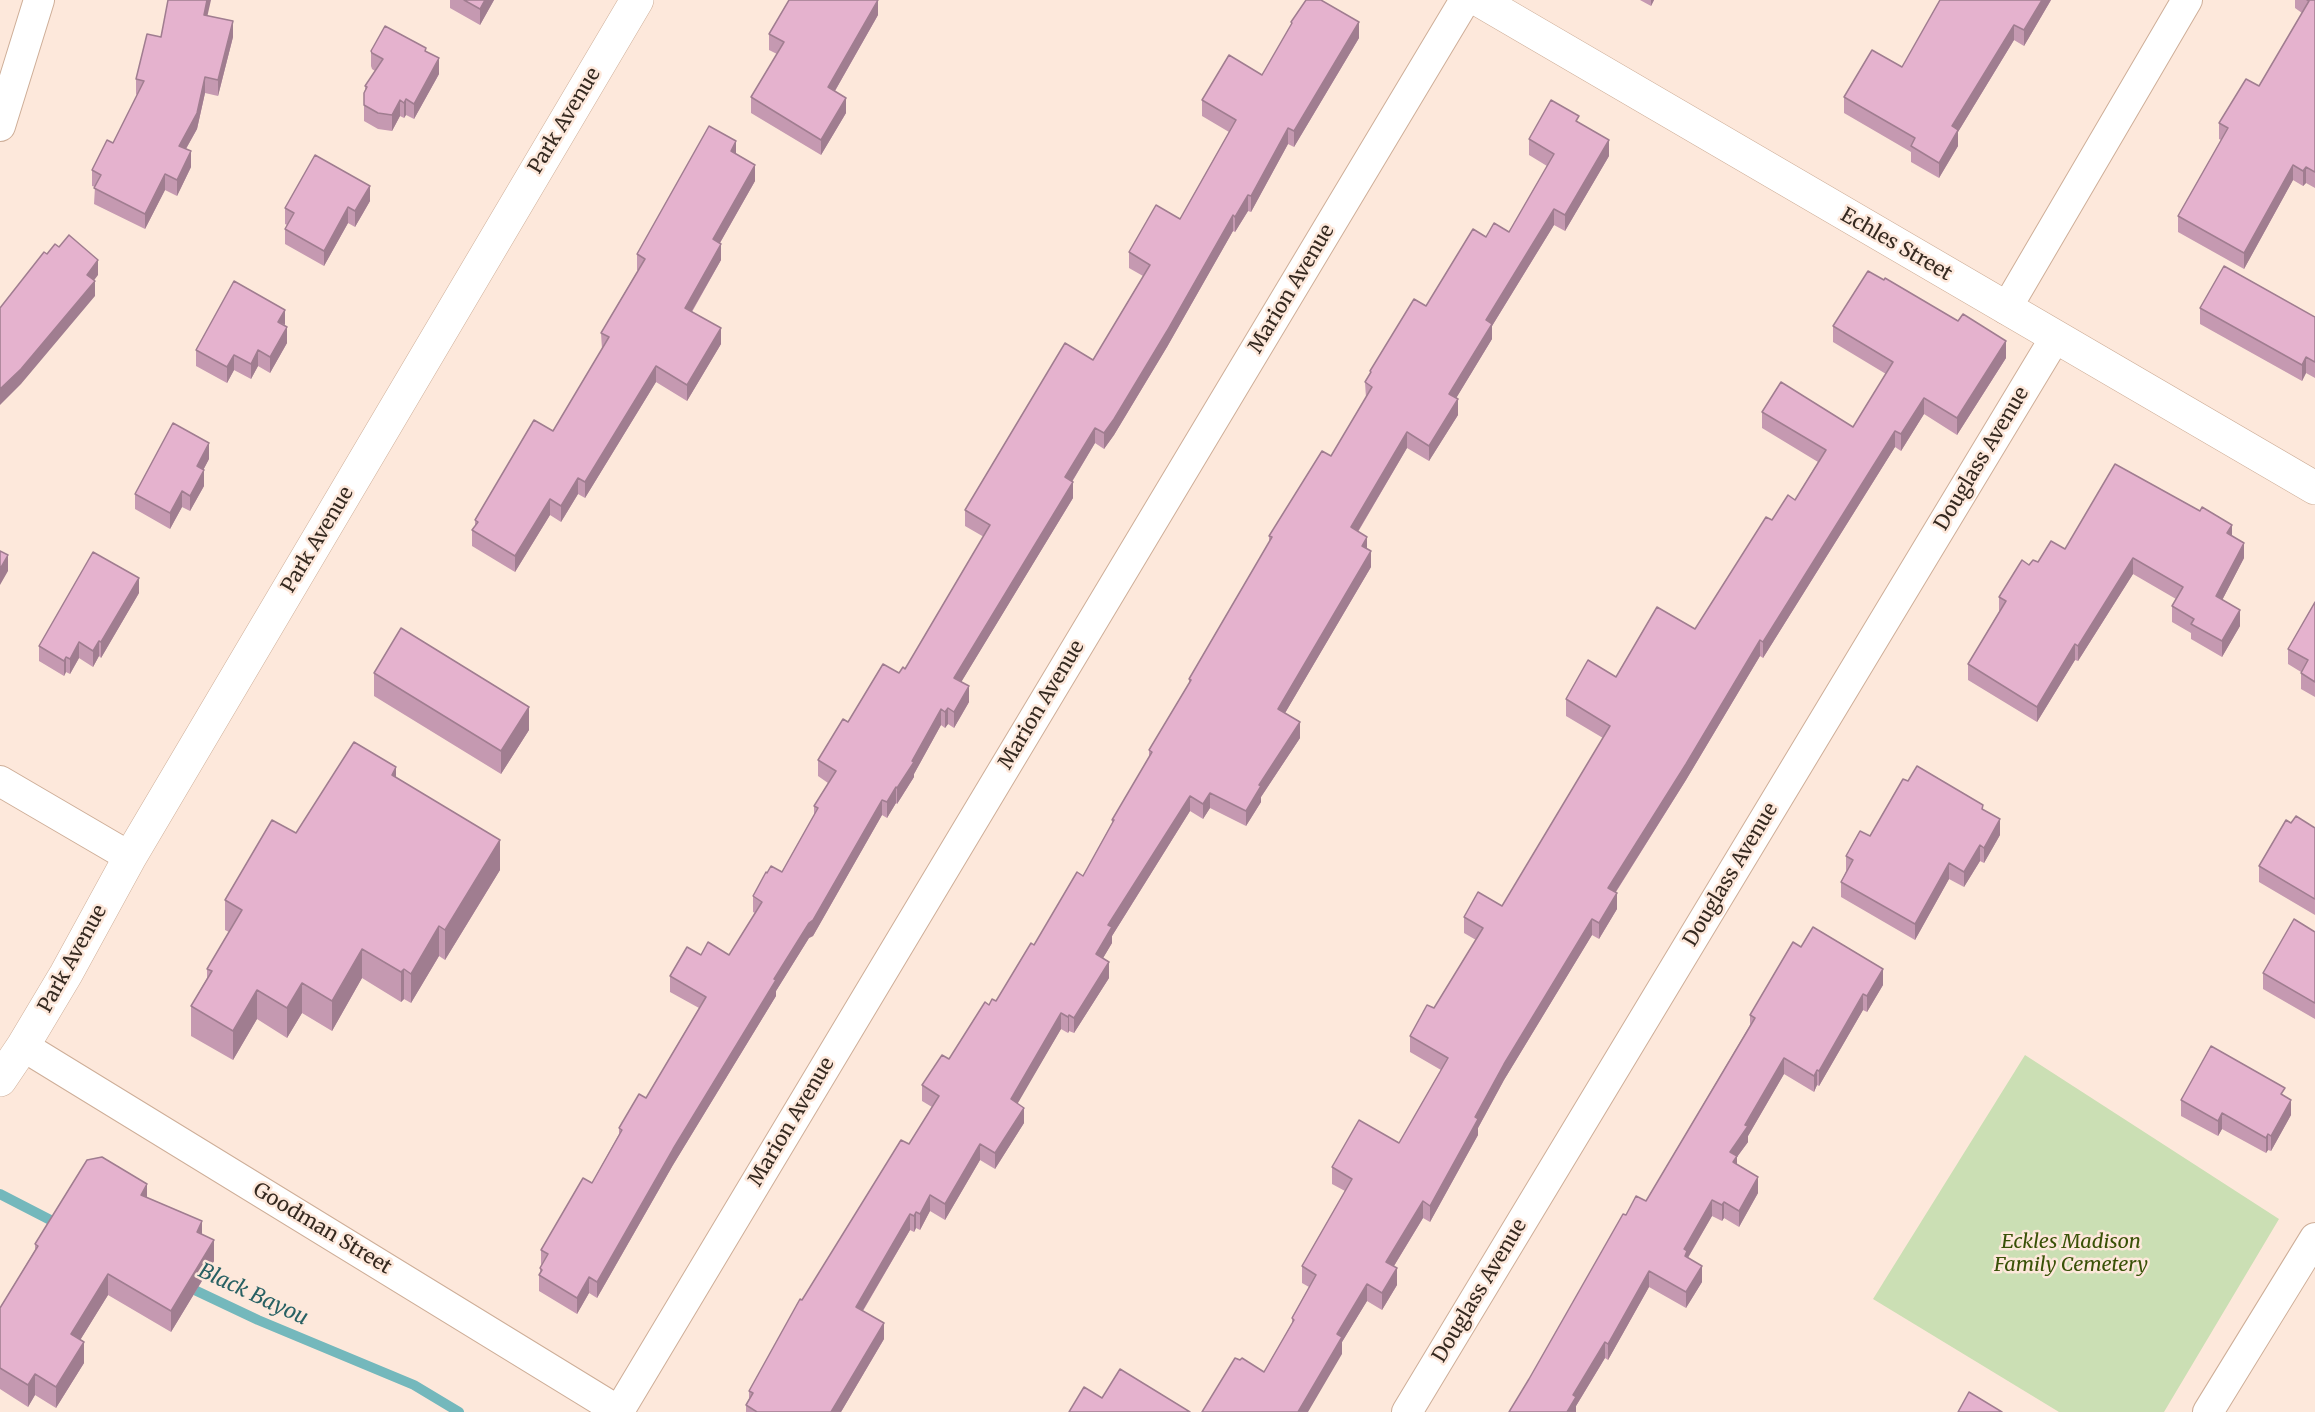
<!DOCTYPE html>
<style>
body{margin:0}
canvas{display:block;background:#fde8db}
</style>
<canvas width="2315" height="1412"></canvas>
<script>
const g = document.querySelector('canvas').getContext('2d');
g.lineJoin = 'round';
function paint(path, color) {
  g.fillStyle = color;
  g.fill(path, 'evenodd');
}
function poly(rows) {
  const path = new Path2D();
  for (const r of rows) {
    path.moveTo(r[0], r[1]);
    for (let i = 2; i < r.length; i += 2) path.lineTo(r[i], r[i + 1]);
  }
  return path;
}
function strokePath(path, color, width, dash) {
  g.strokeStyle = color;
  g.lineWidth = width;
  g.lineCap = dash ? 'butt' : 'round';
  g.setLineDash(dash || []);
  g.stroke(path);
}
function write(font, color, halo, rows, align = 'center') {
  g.font = font + ' Merriweather,serif';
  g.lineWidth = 5;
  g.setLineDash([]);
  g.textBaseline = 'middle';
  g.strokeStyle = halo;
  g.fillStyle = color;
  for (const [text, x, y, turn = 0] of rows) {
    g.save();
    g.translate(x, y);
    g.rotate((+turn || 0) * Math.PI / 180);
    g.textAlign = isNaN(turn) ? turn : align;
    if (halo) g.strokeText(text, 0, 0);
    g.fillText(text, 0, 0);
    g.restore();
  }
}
paint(poly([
 [2025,1055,2279,1219,2164,1412,2059,1412,1873,1299]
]), '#cbdfb4');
strokePath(poly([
 [0,1194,62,1226],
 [184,1285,258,1320,414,1385,459,1412]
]), '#74b8bc', 10);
const minor = poly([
 [0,126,39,0],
 [2006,309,2187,0],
 [0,781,130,857],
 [23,1046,620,1412],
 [619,1411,1465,0],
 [1407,1412,2055,338],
 [2208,1412,2315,1238]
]);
const tertiary = poly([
 [1479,0,2315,488]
]);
const secondary = poly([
 [0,1080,23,1046,66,974,130,857,637,0]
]);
strokePath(minor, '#ceae98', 32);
strokePath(tertiary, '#ceae98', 34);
strokePath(secondary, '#ceae98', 34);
strokePath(minor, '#fff', 30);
strokePath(tertiary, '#fff', 33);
strokePath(secondary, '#fff', 33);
paint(poly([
 [450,0,494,0,480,25,450,8],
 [1640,0,1654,0,1651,6],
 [2051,0,2024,46,2014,40,1958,132,1958,146,1939,178,1911,162,1911,152,1844,113,1844,97,1902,67],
 [2295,0,2315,0,2315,188,2306,183,2303,186,2293,180,2244,269,2178,232,2178,216,2221,140,2219,139,2219,123,2259,86,2302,13,2295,8],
 [878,15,835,91,846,113,821,155,751,113,751,97,777,54,769,50,769,34],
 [207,16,233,37,218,96,205,93,197,129,186,149,191,167,177,196,165,190,145,229,94,204,95,187,92,186,92,170,113,143,137,95,136,94,136,79,161,37],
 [1291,22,1359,38,1294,147,1288,144,1251,212,1248,211,1235,232,1233,231,1167,347,1114,435,1104,449,1095,443,1072,482,1073,498,961,682,969,702,954,728,948,724,945,728,941,725,914,774,914,777,897,804,896,803,887,818,882,815,813,936,809,938,776,991,776,996,673,1165,597,1298,589,1293,577,1314,539,1291,539,1275,540,1274,540,1268,541,1265,541,1250,592,1183,619,1134,619,1128,646,1098,699,1008,670,992,670,976,701,955,729,955,755,913,753,912,753,896,767,873,782,872,814,815,814,806,828,783,818,776,818,760,848,722,905,669,984,537,965,526,965,510,1093,360,1143,276,1129,268,1129,252,1180,219,1229,132,1202,116,1202,100,1262,75,1291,25],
 [371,51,426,51,439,74,414,119,406,115,404,118,400,116,392,131,378,129,364,121,364,93,365,90,365,86,375,71,372,69,371,66],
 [1579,122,1609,156,1565,231,1554,225,1492,326,1492,339,1456,398,1458,415,1429,461,1407,448,1358,532,1367,549,1371,567,1285,713,1300,738,1261,797,1261,802,1246,826,1210,808,1203,819,1190,811,1112,936,1112,943,1103,958,1109,978,1074,1033,1069,1031,1068,1033,1061,1029,1017,1103,1024,1123,995,1169,980,1160,945,1220,930,1211,920,1230,916,1228,914,1232,910,1230,863,1311,884,1339,841,1412,746,1412,746,1405,749,1399,749,1391,802,1300,909,1144,932,1107,922,1101,922,1085,949,1059,989,1005,996,1001,1083,876,1112,823,1112,820,1149,758,1149,750,1189,683,1189,679,1269,542,1269,536,1331,456,1366,398,1365,382,1370,374,1370,371,1486,237,1509,232,1547,166,1529,155,1529,139],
 [736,154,755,181,720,243,721,260,692,312,721,344,687,401,656,382,585,498,578,494,561,522,550,515,515,572,472,546,472,530,475,527,475,520,553,431,602,349,601,333,638,270,637,270,637,254],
 [370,201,355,227,348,223,324,266,285,244,285,229,287,225,285,224,285,208],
 [2200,308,2315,317,2315,378,2306,373,2302,381,2200,324],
 [285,326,287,343,270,373,258,366,251,379,234,370,227,383,196,366,196,350],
 [1833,326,2006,358,1957,435,1924,414,1901,451,1895,447,1763,658,1760,656,1686,780,1616,892,1617,909,1599,939,1592,935,1504,1080,1478,1128,1478,1135,1430,1222,1423,1218,1394,1266,1397,1285,1382,1310,1367,1301,1342,1342,1342,1354,1264,1372,1292,1323,1292,1318,1309,1287,1302,1283,1302,1266,1345,1191,1332,1184,1332,1167,1399,1143,1441,1070,1410,1052,1410,1036,1434,1008,1476,940,1464,933,1464,917,1502,906,1603,738,1566,716,1566,699,1616,677,1695,629,1772,520,1795,500,1818,462,1762,428,1762,412,1853,427,1886,374,1833,342],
 [209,459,203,470,204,486,190,511,182,507,170,529,135,509,135,494],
 [2232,536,2244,558,2222,600,2240,626,2222,657,2191,639,2191,633,2172,622,2172,606,2176,599,2133,574,2078,661,2075,660,2037,722,1968,680,1968,664,1999,612,1999,597,2029,565,2038,562],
 [139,593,101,658,99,656,93,667,79,658,70,674,66,672,64,676,39,661,39,646],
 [2315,602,2315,697,2301,689,2301,672,2288,664,2288,649],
 [374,673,529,730,501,774,374,696],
 [396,777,500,870,445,960,439,956,411,1003,404,999,401,1002,362,978,332,1031,302,1013,287,1038,257,1019,233,1060,191,1036,191,1006,207,978,207,969,229,932,225,930,225,900,296,833],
 [1908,781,1983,810,2000,835,1984,863,1980,861,1964,887,1949,879,1915,940,1841,897,1841,882,1846,871,1846,856,1870,836],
 [2291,823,2315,828,2315,915,2259,882,2259,866],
 [2315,932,2315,1019,2263,989,2263,973],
 [1801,947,1883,985,1867,1012,1863,1010,1819,1086,1817,1085,1814,1092,1784,1074,1748,1136,1748,1142,1737,1157,1737,1165,1758,1193,1739,1227,1724,1218,1722,1221,1712,1216,1688,1258,1702,1282,1686,1308,1649,1287,1608,1360,1605,1358,1576,1406,1576,1412,1529,1379,1626,1215,1646,1201,1750,1025,1750,1015],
 [2285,1096,2291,1115,2271,1151,2268,1150,2266,1153,2222,1129,2218,1136,2181,1116,2181,1100],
 [147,1197,202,1235,214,1261,171,1332,108,1295,80,1340,84,1363,56,1408,35,1395,28,1407,0,1389,0,1308,35,1250,35,1244]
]), '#c599b1');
paint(poly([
 [207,0,211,0,204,31,204,15],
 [485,0,494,0,480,25,480,9],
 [878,0,878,15,828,103,828,87],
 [1651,0,1654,0,1651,6],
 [2042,0,2051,0,2024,46,2024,30],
 [233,21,233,37,218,96,218,80],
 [1359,22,1359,38,1294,147,1294,131],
 [2014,25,2014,40,1958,132,1958,146,1939,178,1939,163,1952,126],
 [439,58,439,74,414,119,414,104],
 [205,77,205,93,197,129,179,161,179,146],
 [846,98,846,113,821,155,821,140],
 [406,99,406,115,404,118,404,103],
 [400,100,400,116,392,131,392,115],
 [1288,128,1288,144,1251,212,1251,196],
 [1609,140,1609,156,1565,231,1565,215],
 [736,141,736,157,731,151],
 [191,151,191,167,177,196,177,180],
 [755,165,755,181,713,255,713,239],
 [2293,165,2293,180,2244,269,2244,253],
 [2306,167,2306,183,2303,186,2303,171],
 [165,174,165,190,145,229,145,214],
 [370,186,370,201,355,227,355,211],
 [1248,195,1248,211,1235,232,1235,217],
 [348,207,348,223,324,266,324,251],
 [1554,209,1554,225,1492,326,1492,339,1449,410,1449,394,1486,320],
 [1233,215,1233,231,1167,347,1114,435,1104,449,1104,433],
 [721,244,721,260,685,323,685,308],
 [98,260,98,275,89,287,95,281,95,296,21,384,0,405,0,389],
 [285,310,285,325,278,322],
 [287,327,287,343,270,373,270,357],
 [721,328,721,344,687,401,687,385],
 [2006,341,2006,358,1957,435,1957,418],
 [258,350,258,366,251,379,251,364],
 [234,355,234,370,227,383,227,367],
 [2306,357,2306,373,2302,381,2302,365],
 [656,366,656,382,585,498,585,482],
 [1924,398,1924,414,1901,451,1901,434],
 [1458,399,1458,415,1429,461,1429,446],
 [1095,428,1095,443,1065,493,1065,477],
 [1895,431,1895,447,1763,658,1763,642],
 [1407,432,1407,448,1351,543,1351,527],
 [209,443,209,459,197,482,197,466],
 [204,470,204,486,190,511,190,496],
 [578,478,578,494,561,522,561,506],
 [1073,482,1073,498,954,694,954,678],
 [182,491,182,507,170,529,170,513],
 [550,499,550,515,515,572,515,556],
 [2232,525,2232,540,2227,533],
 [1367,537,1367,553,1362,546],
 [2244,543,2244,558,2216,612,2216,596],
 [1371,551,1371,567,1278,725,1278,709],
 [8,555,8,571,0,585,0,569],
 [2133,558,2133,574,2078,661,2078,646],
 [139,578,139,593,101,658,101,642],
 [2240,610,2240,626,2222,657,2222,641],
 [1760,640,1760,656,1686,780,1608,904,1608,888],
 [99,641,99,656,93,667,93,651],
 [79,642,79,658,70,674,70,659],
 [2075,644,2075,660,2037,722,2037,707],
 [66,657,66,672,64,676,64,661],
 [969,686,969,702,954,728,954,712],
 [529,707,529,730,501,774,501,751],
 [948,708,948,724,945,728,945,712],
 [941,709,941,725,914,774,914,777,897,804,897,788],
 [1300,722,1300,738,1261,797,1261,802,1246,826,1246,811,1259,785],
 [396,767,396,797,392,775],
 [896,787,896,803,887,818,887,802],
 [1210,793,1210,808,1203,819,1203,804],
 [1190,796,1190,811,1112,936,1112,943,1096,970,1096,954,1108,925],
 [882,800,882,815,813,936,809,938,776,991,776,996,673,1165,597,1298,597,1282,673,1149,774,979],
 [2000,819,2000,835,1984,863,1984,848],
 [500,840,500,870,445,960,445,930],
 [1980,845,1980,861,1964,887,1964,872],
 [1949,863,1949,879,1915,940,1915,924],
 [1617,893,1617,909,1599,939,1599,923],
 [1592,919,1592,935,1504,1080,1478,1128,1478,1135,1430,1222,1430,1206,1475,1117,1504,1064],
 [439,926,439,956,411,1003,411,974],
 [362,949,362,978,332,1031,332,1001],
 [1109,962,1109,978,1074,1033,1074,1018],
 [404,969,404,999,401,1002,401,972],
 [1883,969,1883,985,1867,1012,1867,996],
 [302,983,302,1013,287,1038,287,1008],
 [257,990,257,1019,233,1060,233,1031],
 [1863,994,1863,1010,1819,1086,1819,1071],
 [1061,1013,1061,1029,1011,1115,1011,1099],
 [1069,1015,1069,1031,1068,1033,1068,1017],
 [1784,1058,1784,1074,1748,1136,1748,1142,1737,1157,1737,1172,1730,1152],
 [1817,1070,1817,1085,1814,1092,1814,1076],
 [2291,1100,2291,1115,2271,1151,2271,1136],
 [1024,1108,1024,1123,995,1169,995,1153],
 [2222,1113,2222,1129,2218,1136,2218,1121],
 [2268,1134,2268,1150,2266,1153,2266,1138],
 [980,1144,980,1160,945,1220,945,1204],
 [1758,1177,1758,1193,1739,1227,1739,1211],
 [147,1184,147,1205,141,1195],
 [930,1195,930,1211,920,1230,920,1214],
 [1712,1200,1712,1216,1687,1259,1685,1272,1684,1249],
 [1423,1201,1423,1218,1386,1279,1386,1262],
 [1724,1202,1724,1218,1722,1221,1722,1205],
 [916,1212,916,1228,914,1232,914,1216],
 [910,1214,910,1230,856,1322,856,1307],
 [202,1221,202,1242,197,1232],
 [214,1240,214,1261,171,1332,171,1311],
 [1702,1266,1702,1282,1686,1308,1686,1292],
 [1397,1268,1397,1285,1382,1310,1382,1293],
 [1649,1271,1649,1287,1608,1360,1608,1344],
 [108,1274,108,1295,71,1355,71,1334],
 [589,1277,589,1293,577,1314,577,1298],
 [1367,1284,1367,1301,1342,1342,1342,1354,1308,1412,1298,1412,1337,1334],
 [884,1323,884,1339,841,1412,831,1412],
 [84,1342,84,1363,56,1408,56,1387],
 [1605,1342,1605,1358,1576,1406,1576,1412,1567,1412,1573,1395],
 [35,1374,35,1395,28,1407,28,1385]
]), '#a07d90');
const building = poly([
 [168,0,207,0,204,15,233,21,218,80,205,77,197,113,179,146,191,151,177,180,165,174,145,214,94,188,101,175,92,170,107,140,113,143,144,81,136,79,147,34,161,37,168,0],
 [464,0,485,0,480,9,464,0],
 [789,0,878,0,828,87,846,98,821,140,751,97,784,42,769,34,789,0],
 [1306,0,1321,0,1359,22,1294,131,1288,128,1251,196,1248,195,1235,217,1233,215,1167,331,1114,419,1104,433,1095,428,1065,477,1073,482,954,678,969,686,954,712,948,708,945,712,941,709,912,761,914,762,897,788,896,787,887,802,882,800,813,920,809,923,774,979,776,980,673,1149,597,1282,589,1277,577,1298,539,1275,542,1270,540,1268,548,1254,541,1250,583,1178,592,1183,622,1130,619,1128,639,1094,646,1098,706,997,670,976,687,947,701,955,708,942,729,955,762,902,753,896,766,872,767,873,771,866,782,872,818,808,814,806,836,771,818,760,843,719,848,722,883,664,899,673,903,667,905,669,990,525,965,510,1065,343,1093,360,1150,265,1129,252,1156,205,1180,219,1236,120,1202,100,1229,55,1262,75,1292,23,1291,22,1306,0],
 [1940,0,2042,0,2024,30,2014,25,1952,126,1958,130,1939,163,1911,146,1915,138,1844,97,1872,50,1902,67,1940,0],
 [2307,0,2315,0,2315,172,2306,167,2303,171,2293,165,2244,253,2178,216,2228,128,2219,123,2246,79,2259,86,2309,1,2307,0],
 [385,26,426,48,425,51,439,58,414,104,406,99,404,103,400,100,392,115,378,113,364,105,364,93,367,87,365,86,383,59,372,53,371,51,385,26],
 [1551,100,1579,116,1576,121,1609,140,1565,215,1554,209,1486,320,1492,324,1449,394,1458,399,1429,446,1407,432,1351,527,1367,537,1362,546,1371,551,1278,709,1300,722,1259,785,1261,786,1246,811,1210,793,1203,804,1190,796,1108,925,1112,927,1096,954,1109,962,1074,1018,1069,1015,1068,1017,1061,1013,1011,1099,1024,1108,995,1153,980,1144,945,1204,930,1195,920,1214,916,1212,914,1216,910,1214,856,1307,884,1323,831,1412,757,1412,746,1405,753,1393,749,1391,800,1299,802,1300,901,1140,909,1144,939,1096,922,1085,942,1055,949,1059,985,1002,989,1005,992,999,996,1001,1031,943,1034,945,1077,872,1083,876,1114,820,1112,820,1152,752,1149,750,1191,680,1189,679,1272,537,1269,536,1322,451,1331,456,1372,387,1365,382,1371,372,1370,371,1414,299,1426,306,1473,229,1486,237,1494,223,1509,232,1554,154,1529,139,1551,100],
 [709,126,736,141,731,151,755,165,713,239,721,244,685,308,721,328,687,385,656,366,585,482,578,478,561,506,550,499,515,556,472,530,478,522,475,520,534,420,553,431,609,337,601,333,645,259,637,254,709,126],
 [315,155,370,186,355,211,348,207,324,251,285,229,294,213,285,208,315,155],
 [69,235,98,260,87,275,95,281,21,369,0,389,0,308,44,252,47,254,55,244,59,247,69,235],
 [2224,266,2315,317,2315,362,2306,357,2302,365,2200,308,2224,266],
 [1868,271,1884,280,1885,278,1958,321,1963,314,2006,341,1957,418,1924,398,1901,434,1895,431,1763,642,1760,640,1686,764,1608,888,1617,893,1599,923,1592,919,1504,1064,1475,1117,1478,1119,1430,1206,1423,1201,1386,1262,1397,1268,1382,1293,1367,1284,1337,1334,1342,1337,1298,1412,1202,1412,1235,1358,1240,1360,1242,1358,1264,1372,1294,1320,1292,1318,1316,1275,1302,1266,1352,1179,1332,1167,1359,1120,1399,1143,1448,1058,1410,1036,1427,1005,1434,1008,1483,928,1464,917,1478,892,1502,906,1610,726,1566,699,1588,660,1616,677,1657,607,1695,629,1766,517,1772,520,1788,495,1795,500,1826,450,1762,412,1781,382,1853,427,1893,362,1833,326,1868,271],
 [234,281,285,310,278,322,287,327,270,357,258,350,251,364,234,355,227,367,196,350,234,281],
 [173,423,209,443,197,466,204,470,190,496,182,491,170,513,135,494,173,423],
 [2115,464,2200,511,2202,507,2232,525,2227,533,2244,543,2216,596,2240,610,2222,641,2191,624,2194,619,2172,606,2183,587,2133,558,2078,646,2075,644,2037,707,1968,664,2006,601,1999,597,2022,560,2029,565,2033,560,2038,562,2051,541,2065,549,2115,464],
 [0,551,8,555,0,569,0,551],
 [93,552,139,578,101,642,99,641,93,651,79,642,70,659,66,657,64,661,39,646,93,552],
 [2315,602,2315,682,2301,673,2308,660,2288,649,2315,602],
 [401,628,529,707,501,751,374,673,401,628],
 [354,742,396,767,392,775,500,840,445,930,439,926,411,974,404,969,401,972,362,949,332,1001,302,983,287,1008,257,990,233,1031,191,1006,212,971,207,969,242,910,225,900,272,820,296,833,354,742],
 [1917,766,1983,805,1982,809,2000,819,1984,848,1980,845,1964,872,1949,863,1915,924,1841,882,1853,860,1846,856,1860,831,1870,836,1903,779,1908,781,1917,766],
 [2296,816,2315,828,2315,899,2259,866,2286,820,2291,823,2296,816],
 [2294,919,2315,932,2315,1003,2263,973,2294,919],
 [1813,927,1883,969,1867,996,1863,994,1819,1071,1817,1070,1814,1076,1784,1058,1745,1125,1748,1126,1730,1152,1737,1156,1733,1162,1758,1177,1739,1211,1724,1202,1722,1205,1712,1200,1684,1249,1687,1251,1685,1256,1702,1266,1686,1292,1649,1271,1608,1344,1605,1342,1573,1395,1576,1397,1567,1412,1509,1412,1529,1379,1623,1214,1626,1215,1636,1196,1646,1201,1755,1018,1750,1015,1793,942,1801,947,1813,927],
 [2211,1046,2285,1088,2281,1094,2291,1100,2271,1136,2268,1134,2266,1138,2222,1113,2218,1121,2181,1100,2211,1046],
 [102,1157,147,1184,141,1195,202,1221,197,1232,214,1240,171,1311,108,1274,71,1334,84,1342,56,1387,35,1374,28,1385,0,1368,0,1308,38,1246,35,1244,87,1160,102,1157],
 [1120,1369,1190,1412,1069,1412,1084,1387,1102,1398,1120,1369],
 [1969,1392,2002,1412,1958,1412,1969,1392]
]);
paint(building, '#e5b2ce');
strokePath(building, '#a07d90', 1.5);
write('20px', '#352920', '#fde8db', [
 ["Park Avenue",565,121,-59],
 ["Echles Street",1896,245,30],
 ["Marion Avenue",1292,289,-59],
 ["Douglass Avenue",1982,459,-59],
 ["Park Avenue",318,540,-59],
 ["Marion Avenue",1042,705,-59],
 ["Douglass Avenue",1731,875,-59],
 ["Park Avenue",73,959,-61],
 ["Marion Avenue",792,1122,-59],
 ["Goodman Street",322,1229,31],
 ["Douglass Avenue",1480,1291,-59]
]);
write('italic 20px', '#395107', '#fde8db', [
 ["Eckles Madison",2071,1242],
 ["Family Cemetery",2071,1265]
]);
write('italic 21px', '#276063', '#fde8db', [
 ["Black Bayou",253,1295,25]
]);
</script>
